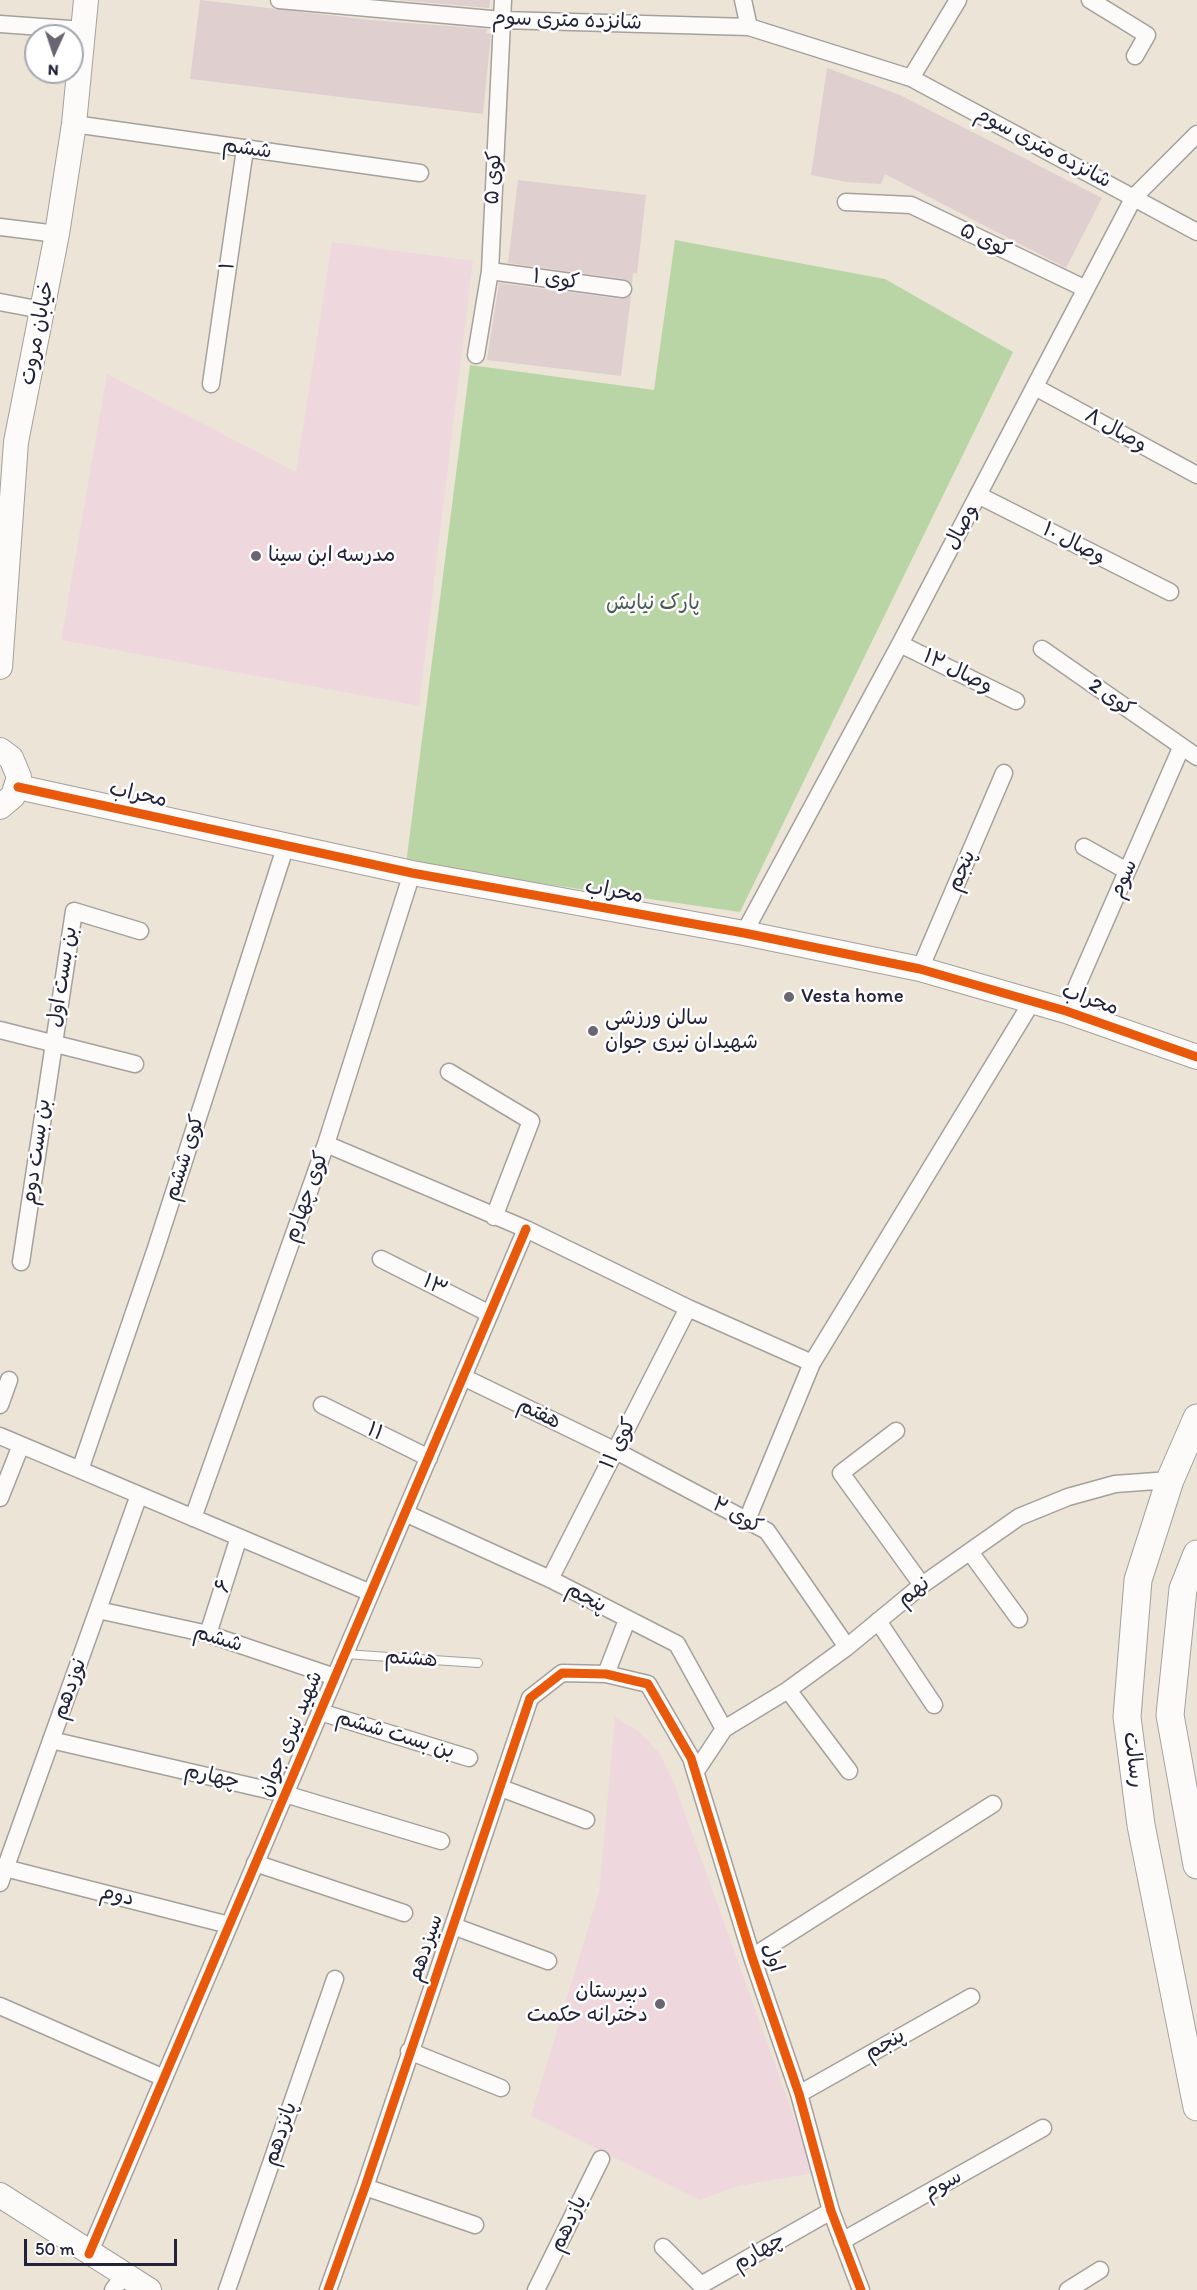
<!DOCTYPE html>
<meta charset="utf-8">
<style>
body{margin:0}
#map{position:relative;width:1197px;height:2290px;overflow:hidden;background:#ece4d7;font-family:Itim,sans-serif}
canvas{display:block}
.north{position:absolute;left:24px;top:24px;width:60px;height:60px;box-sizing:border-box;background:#fff;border:2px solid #a7a7b1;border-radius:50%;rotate:183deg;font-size:16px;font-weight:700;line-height:24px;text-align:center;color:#22223b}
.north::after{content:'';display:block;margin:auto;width:21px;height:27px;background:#696672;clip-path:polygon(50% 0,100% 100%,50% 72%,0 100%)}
.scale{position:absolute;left:24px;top:2239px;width:153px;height:27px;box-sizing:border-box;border:3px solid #22223b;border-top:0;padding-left:8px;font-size:18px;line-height:21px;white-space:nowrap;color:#22223b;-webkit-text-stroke:4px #fff;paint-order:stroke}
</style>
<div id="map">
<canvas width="1197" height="2290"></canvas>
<div class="north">N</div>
<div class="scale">50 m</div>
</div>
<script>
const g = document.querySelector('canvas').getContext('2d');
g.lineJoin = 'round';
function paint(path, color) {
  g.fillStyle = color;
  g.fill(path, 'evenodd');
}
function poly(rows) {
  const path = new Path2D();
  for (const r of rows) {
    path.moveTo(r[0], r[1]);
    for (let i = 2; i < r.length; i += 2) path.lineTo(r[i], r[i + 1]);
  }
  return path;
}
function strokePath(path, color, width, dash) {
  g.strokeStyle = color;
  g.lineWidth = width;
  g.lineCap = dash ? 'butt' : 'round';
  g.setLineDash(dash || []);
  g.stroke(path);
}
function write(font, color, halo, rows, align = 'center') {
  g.font = font + ' Itim,"Playpen Sans Arabic",sans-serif';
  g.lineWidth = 5;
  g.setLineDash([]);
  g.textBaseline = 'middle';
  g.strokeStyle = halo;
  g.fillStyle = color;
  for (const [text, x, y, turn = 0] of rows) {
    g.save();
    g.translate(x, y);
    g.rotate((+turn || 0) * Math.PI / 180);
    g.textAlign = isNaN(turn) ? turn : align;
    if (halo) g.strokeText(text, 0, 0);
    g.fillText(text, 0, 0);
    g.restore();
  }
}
paint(poly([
 [332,242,473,261,419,706,61,640,107,374,296,472],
 [615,1717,640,1732,660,1754,674,1783,814,2173,739,2186,699,2200,531,2116,599,1892]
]), '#efd8dd');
paint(poly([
 [675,240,885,279,1013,352,740,912,406,864,470,365,654,390]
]), '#b9d5a6');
paint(poly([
 [200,0,370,20,487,29,486,33,491,34,483,114,190,79],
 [397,0,490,0,489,8],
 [827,68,900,95,1102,198,1066,268,885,174,881,184,847,182,811,175],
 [518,180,646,195,637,274,633,273,632,284,624,279,508,263],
 [499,283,622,299,631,296,621,376,487,360]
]), '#e0cfcf');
const lane = poly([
 [345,1654,478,1663]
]);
const street = poly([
 [279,0,502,20,749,27,911,78,1197,232],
 [743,0,749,27],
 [1090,0,1147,35,1135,56],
 [0,24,84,30],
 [911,78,958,0],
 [74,124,420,173],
 [846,202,911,205,1086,289],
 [0,227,57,234],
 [490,271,623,289],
 [0,302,42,310],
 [476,355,490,271,503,0],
 [211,384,245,149],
 [1035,387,1197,475],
 [978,495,1170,592],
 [900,644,1016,701],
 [1042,649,1197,757],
 [1084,847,1127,871],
 [744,933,900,644,1134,197,1197,134],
 [920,969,1004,773],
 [1066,1011,1181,748],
 [0,1030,135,1064],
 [449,1072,531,1121,494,1217],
 [326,1144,526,1229,688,1308,812,1363,1033,1000],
 [381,1259,490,1314],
 [21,1262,74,911,140,931],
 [463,1377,616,1451,767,1531,847,1647],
 [0,1405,9,1380],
 [322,1405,429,1458],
 [896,1431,841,1473,922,1585],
 [0,1436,371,1593],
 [80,1470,155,1251,286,845],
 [0,1498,21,1445],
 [405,1513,550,1579,677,1644,724,1729],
 [193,1518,326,1144,412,873],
 [747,1520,812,1363],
 [970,1552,1019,1619],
 [550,1579,688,1308],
 [98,1610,208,1634,335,1677],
 [878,1621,934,1705],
 [208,1634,239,1537],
 [606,1674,627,1620],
 [788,1690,849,1771],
 [320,1712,469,1758],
 [51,1740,285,1794,441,1841],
 [696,1771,724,1729,788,1690,847,1647,922,1585,1019,1517,1068,1497,1115,1484,1170,1480],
 [501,1788,586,1820],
 [255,1863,404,1913],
 [5,1868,229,1925],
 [0,1883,139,1495],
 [453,1926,548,1961],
 [752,1957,993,1804],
 [0,2006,164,2078],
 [409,2051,501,2088],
 [799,2094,971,1997],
 [365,2187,475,2225],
 [842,2241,1043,2128],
 [663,2247,701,2285,831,2211],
 [89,2254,526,1229],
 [113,2290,124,2275],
 [227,2290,335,1979],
 [328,2290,365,2187,530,1698,562,1673,606,1674,648,1684,691,1758,752,1957,799,2094,831,2211,861,2290],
 [536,2290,601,2159],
 [1068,2290,1100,2270]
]);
const secondary = poly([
 [0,667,16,442,57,234,74,124,86,0],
 [0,750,11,758,19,777,13,796,0,807],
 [18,787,412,873,744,933,920,969,1066,1011,1197,1057],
 [0,2195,149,2290]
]);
const primary = poly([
 [1197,1418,1170,1480,1138,1580,1127,1717,1141,1825,1197,2107],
 [1197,1554,1183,1589,1170,1715,1197,1865]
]);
strokePath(lane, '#a5a09c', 10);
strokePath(street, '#a5a09c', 19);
strokePath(secondary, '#a5a09c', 26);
strokePath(primary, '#a5a09c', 29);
strokePath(lane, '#fcfbf9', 8);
strokePath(street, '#fcfbf9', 16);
strokePath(secondary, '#fcfbf9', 24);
strokePath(primary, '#fcfbf9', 27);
strokePath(poly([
 [18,787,412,873,744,933,920,969,1066,1011,1197,1057],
 [89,2254,526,1229],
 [328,2290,365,2187,530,1698,562,1673,606,1674,648,1684,691,1758,752,1957,799,2094,831,2211,861,2290]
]), '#e8590c', 9);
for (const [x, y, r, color] of [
 [256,556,6,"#696672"],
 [789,997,6,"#696672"],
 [593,1031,6,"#696672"],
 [660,2004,6,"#696672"]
]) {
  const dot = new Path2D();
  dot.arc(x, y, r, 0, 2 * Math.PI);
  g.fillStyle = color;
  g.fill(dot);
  strokePath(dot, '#fff', 2);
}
write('21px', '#22223b', '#fff', [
 ["شانزده متری سوم",567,21,2],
 ["شانزده متری سوم",1043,148,28],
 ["ششم",247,149,8],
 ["کوی ۵",494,178,-87],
 ["کوی ۵",985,241,26],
 ["۱",228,266,-82],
 ["کوی ۱",556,280,8],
 ["خیابان مروت",38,333,-79],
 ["وصال ۸",1116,431,29],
 ["وصال",962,527,-62],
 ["وصال ۱۰",1074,544,27],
 ["وصال ۱۲",958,672,26],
 ["کوی 2",1111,698,35],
 ["محراب",138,795,12],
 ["پنجم",962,871,-67],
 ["سوم",1124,879,-66],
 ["محراب",614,892,10],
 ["بن بست اول",63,977,-81],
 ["محراب",1090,1000,19],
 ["بن بست دوم",37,1152,-82],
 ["کوی ششم",185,1158,-72],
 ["کوی چهارم",307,1197,-70],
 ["۱۳",435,1286,27],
 ["هفتم",539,1414,26],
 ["۱۱",375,1432,26],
 ["کوی ۱۱",619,1444,-63],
 ["کوی ۲",737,1516,29],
 ["۶",224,1586,-72],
 ["نهم",914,1592,-38],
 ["پنجم",586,1598,28],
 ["ششم",218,1639,17],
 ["هشتم",411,1659,4],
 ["نوزدهم",70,1689,-70],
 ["شهید نیری جوان",291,1734,-67],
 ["بن بست ششم",395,1735,17],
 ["رسالت",1133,1760,83],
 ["چهارم",212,1777,13],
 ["دوم",117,1896,14],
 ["سیزدهم",426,1948,-71],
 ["اول",772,1958,72],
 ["پنجم",885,2045,-30],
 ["پانزدهم",281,2134,-71],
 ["سوم",943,2185,-29],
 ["یازدهم",569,2224,-64],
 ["چهارم",759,2252,-30]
]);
write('21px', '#22223b', '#fff', [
 ["مدرسه ابن سینا",268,556],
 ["Vesta home",801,997],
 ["سالن ورزشی",605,1019],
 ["شهیدان نیری جوان",605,1043],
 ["دبیرستان",648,1992,"right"],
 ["دخترانه حکمت",648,2016,"right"]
], 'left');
write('21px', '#485c52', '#fff', [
 ["پارک نیایش",653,604]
]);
</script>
